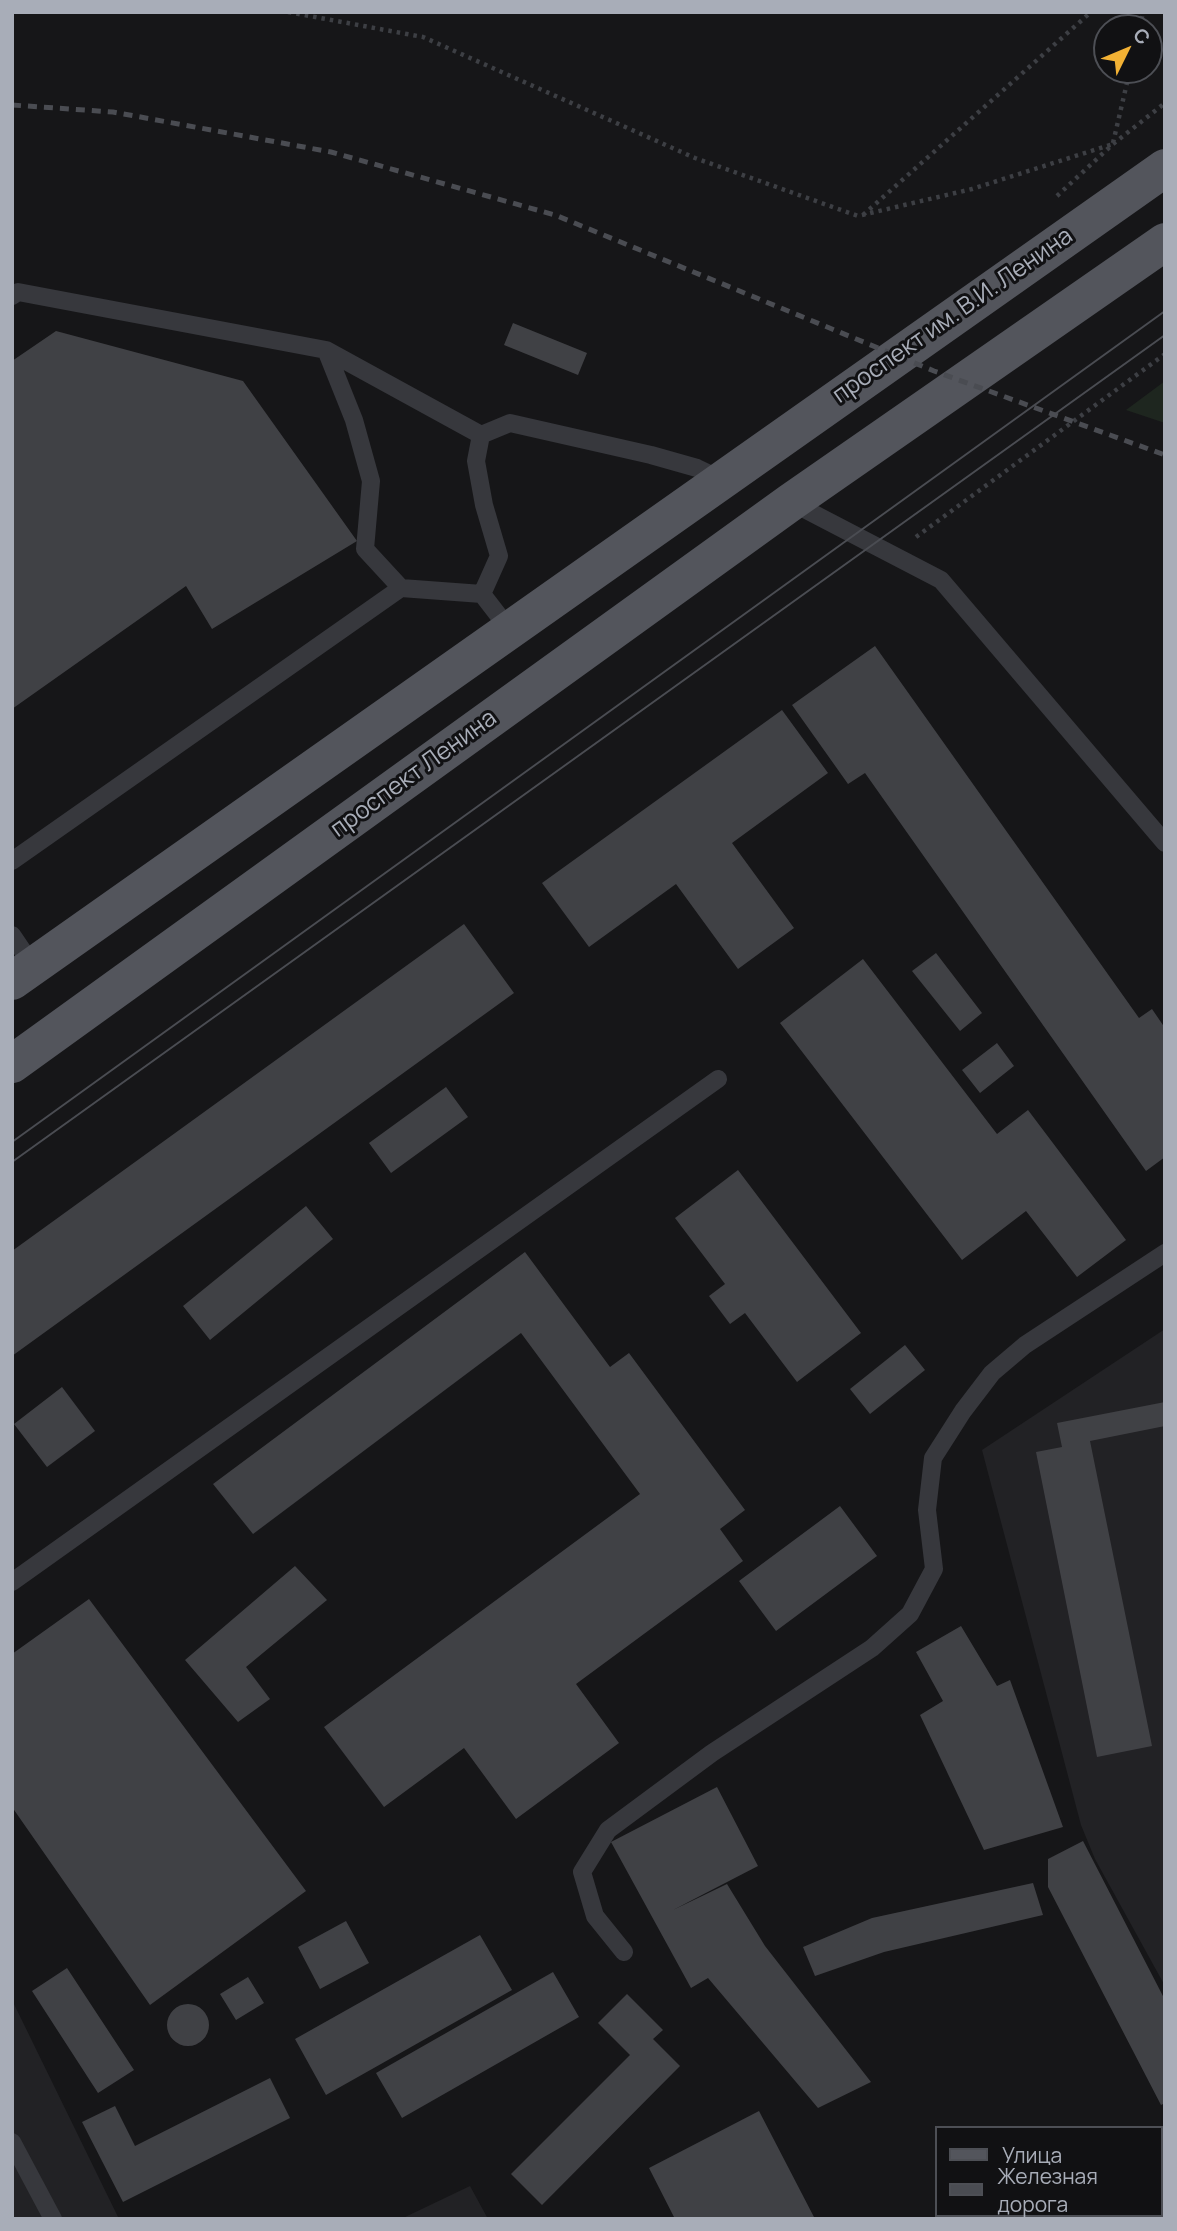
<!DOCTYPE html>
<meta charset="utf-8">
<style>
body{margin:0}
#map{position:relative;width:1177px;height:2231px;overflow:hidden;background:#161618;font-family:Manrope,sans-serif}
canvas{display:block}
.frame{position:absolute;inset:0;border:14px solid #a8adb8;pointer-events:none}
.legend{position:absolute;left:935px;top:2126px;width:228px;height:91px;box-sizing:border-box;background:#111113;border:2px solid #4d4f55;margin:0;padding:9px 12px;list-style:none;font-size:21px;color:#a8adb8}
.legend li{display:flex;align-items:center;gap:14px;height:35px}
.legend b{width:35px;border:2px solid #4d4f55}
.north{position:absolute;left:1093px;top:14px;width:70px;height:70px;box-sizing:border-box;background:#111113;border:2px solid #4d4f55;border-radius:50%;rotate:47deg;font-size:19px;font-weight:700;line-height:28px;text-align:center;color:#a8adb8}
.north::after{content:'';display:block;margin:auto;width:24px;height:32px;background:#f2b134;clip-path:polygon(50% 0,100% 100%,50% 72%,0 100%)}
</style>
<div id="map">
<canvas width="1177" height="2231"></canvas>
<div class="frame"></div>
<ul class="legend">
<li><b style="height:9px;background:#53555c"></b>Улица</li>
<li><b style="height:9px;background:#4a4c52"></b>Железная дорога</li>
</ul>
<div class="north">С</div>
</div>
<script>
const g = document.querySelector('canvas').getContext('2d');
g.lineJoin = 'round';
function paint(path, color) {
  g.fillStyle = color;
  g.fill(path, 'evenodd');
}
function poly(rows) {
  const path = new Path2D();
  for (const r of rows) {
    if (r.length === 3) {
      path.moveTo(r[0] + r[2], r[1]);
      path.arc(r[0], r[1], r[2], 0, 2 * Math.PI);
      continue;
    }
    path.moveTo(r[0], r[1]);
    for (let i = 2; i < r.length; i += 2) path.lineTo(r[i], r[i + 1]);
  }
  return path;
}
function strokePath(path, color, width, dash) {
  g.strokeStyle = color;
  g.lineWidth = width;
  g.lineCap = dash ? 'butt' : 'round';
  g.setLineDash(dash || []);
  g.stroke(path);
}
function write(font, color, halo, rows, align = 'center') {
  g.font = font + ' Manrope,sans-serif';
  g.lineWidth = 6;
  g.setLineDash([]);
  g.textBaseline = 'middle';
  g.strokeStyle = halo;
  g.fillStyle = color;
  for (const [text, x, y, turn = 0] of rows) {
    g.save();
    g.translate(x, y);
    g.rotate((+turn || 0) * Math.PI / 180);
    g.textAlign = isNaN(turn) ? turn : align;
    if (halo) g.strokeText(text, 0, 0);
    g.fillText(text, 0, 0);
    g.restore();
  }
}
paint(poly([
 [1165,1329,1165,1986,1095,1859,1081,1825,982,1450],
 [12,2000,119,2219,12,2219],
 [470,2186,488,2219,401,2219]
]), '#222225');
paint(poly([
 [1165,381,1165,423,1126,410]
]), '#1e261f');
paint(poly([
 [513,323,587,353,578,375,504,345],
 [56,331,243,381,357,541,212,629,186,586,12,709,12,361],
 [875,646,1139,1018,1152,1009,1165,1028,1165,1157,1146,1171,865,773,848,784,792,705],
 [782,710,828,773,732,843,794,928,738,969,676,884,589,947,542,883],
 [464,924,514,993,12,1356,12,1251],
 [936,953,982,1013,960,1031,912,971],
 [863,959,997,1134,1028,1110,1126,1240,1077,1277,1026,1211,962,1260,780,1023],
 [997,1043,1014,1066,980,1093,962,1070],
 [446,1087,468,1117,391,1173,369,1143],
 [738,1170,861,1333,797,1382,745,1313,730,1324,709,1296,725,1284,675,1218],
 [306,1206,333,1239,210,1340,183,1306],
 [525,1252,610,1367,629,1353,745,1510,720,1529,743,1561,576,1684,619,1743,516,1819,464,1748,384,1807,324,1727,640,1494,521,1333,253,1534,213,1484],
 [905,1345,925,1370,870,1414,850,1389],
 [62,1387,95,1431,47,1467,14,1424],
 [1165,1402,1165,1426,1090,1441,1152,1746,1097,1757,1036,1452,1062,1447,1057,1423],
 [840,1506,877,1556,776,1631,739,1581],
 [295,1566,327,1600,246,1667,270,1699,238,1722,185,1660],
 [89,1599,306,1891,150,2005,12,1807,12,1654],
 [961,1626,997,1686,1010,1680,1063,1827,984,1850,920,1715,943,1701,916,1652],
 [717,1787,758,1866,673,1910,727,1884,765,1946,871,2082,818,2108,708,1978,691,1988,611,1842],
 [1083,1841,1165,2000,1165,2103,1161,2105,1048,1887,1048,1859],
 [1033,1883,1043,1915,884,1952,815,1976,803,1947,872,1918],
 [346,1921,369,1963,320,1989,298,1947],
 [480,1935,512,1990,326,2095,295,2039],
 [67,1968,134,2070,98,2093,32,1991],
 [553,1972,579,2017,402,2118,376,2073],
 [248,1977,264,2003,236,2020,220,1994],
 [627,1994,663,2030,653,2039,680,2066,542,2205,511,2174,630,2055,598,2023],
 [188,2025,21],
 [270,2078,290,2118,123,2202,82,2122,115,2106,135,2146],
 [759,2111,815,2219,675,2219,649,2168]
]), '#404145');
strokePath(poly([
 [288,12,423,37,695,158,858,216,972,189,1113,144],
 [1140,28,1143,12],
 [1113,143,1130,70],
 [1057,196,1113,144,1165,103],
 [863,215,1091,12],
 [916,537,1165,354]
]), '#3d3f44', 4.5, [3.5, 5]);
strokePath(poly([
 [12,296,18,292,326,350,481,435],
 [326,350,354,420,371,481,365,549,401,588],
 [791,502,941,580,1165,843],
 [482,594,499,556,484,505,476,461,481,435,510,423,651,455,697,468,720,479],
 [12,861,401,588,482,594,509,629],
 [12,935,33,966],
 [12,1582,718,1079],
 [624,1952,595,1916,582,1872,608,1830,712,1753,872,1648,910,1614,934,1569,927,1510,933,1458,963,1411,992,1373,1025,1345,1165,1253],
 [12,2142,53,2219]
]), '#37383d', 18);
strokePath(poly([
 [12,981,1165,168],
 [12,1064,791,502,1165,242]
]), '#53555c', 38);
strokePath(poly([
 [12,1142,1165,311],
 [12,1162,1165,335]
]), '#4a4c52', 2);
strokePath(poly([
 [12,105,113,112,331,152,555,215,934,371,1165,455]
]), '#4a4c52', 5, [9, 7]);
write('24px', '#a8adb8', '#111113', [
 ["проспект им. В.И. Ленина",953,316,-35],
 ["проспект Ленина",414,774,-36]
]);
</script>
